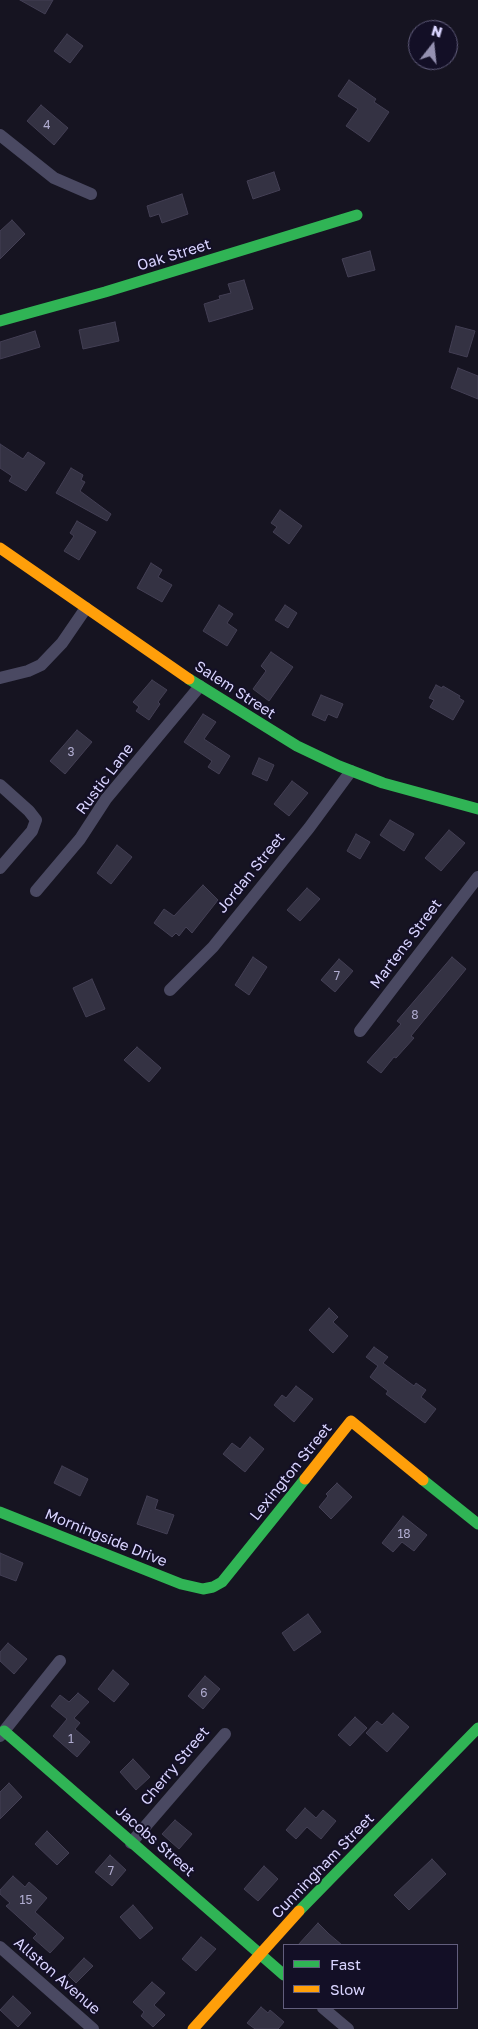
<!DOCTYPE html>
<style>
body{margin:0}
#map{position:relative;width:478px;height:2029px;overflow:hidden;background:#161421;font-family:"Golos Text",sans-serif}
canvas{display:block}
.legend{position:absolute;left:283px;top:1944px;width:175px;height:65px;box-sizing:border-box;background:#130f26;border:1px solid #625e7d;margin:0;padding:6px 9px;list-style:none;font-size:15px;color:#d9d4ff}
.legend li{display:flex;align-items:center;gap:10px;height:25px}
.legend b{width:25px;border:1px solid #625e7d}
.north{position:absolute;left:408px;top:20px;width:50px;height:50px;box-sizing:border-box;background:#130f26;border:1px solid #625e7d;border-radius:50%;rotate:16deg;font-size:14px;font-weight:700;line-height:20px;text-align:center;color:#d9d4ff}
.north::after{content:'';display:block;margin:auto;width:18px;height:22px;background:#9591b1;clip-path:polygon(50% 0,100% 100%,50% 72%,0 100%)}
</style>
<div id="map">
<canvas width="478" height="2029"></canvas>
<ul class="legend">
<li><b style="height:6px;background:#30b455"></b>Fast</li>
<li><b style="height:6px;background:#ff9f0a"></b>Slow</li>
</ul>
<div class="north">N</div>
</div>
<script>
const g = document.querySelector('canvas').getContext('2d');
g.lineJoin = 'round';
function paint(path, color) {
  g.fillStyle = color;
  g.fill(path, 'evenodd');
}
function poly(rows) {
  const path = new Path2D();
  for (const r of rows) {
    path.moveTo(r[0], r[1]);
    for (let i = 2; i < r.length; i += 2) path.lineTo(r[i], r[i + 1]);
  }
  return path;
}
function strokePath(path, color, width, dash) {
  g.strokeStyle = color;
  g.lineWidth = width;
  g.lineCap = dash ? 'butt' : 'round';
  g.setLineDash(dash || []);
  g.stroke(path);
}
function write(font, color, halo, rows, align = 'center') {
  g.font = font + ' "Golos Text",sans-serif';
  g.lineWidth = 4;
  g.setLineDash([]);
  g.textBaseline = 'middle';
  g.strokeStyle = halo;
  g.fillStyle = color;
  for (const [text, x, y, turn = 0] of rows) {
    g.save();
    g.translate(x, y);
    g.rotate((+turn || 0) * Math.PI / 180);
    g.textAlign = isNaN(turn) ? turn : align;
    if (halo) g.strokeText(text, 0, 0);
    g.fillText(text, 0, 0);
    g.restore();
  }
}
const building = poly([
 [20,0,53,0,45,14,20,0],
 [67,34,83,46,70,63,54,51,67,34],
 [349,80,376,99,374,102,389,112,369,142,346,126,358,109,338,96,349,80],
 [41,105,68,128,54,145,27,121,41,105],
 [274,172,280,190,253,199,247,181,274,172],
 [182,194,188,214,162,223,159,214,150,217,147,206,182,194],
 [12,220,25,234,0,259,0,231,12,220],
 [370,251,375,270,348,277,342,259,370,251],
 [244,280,253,309,209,322,204,304,220,299,219,296,231,293,228,284,244,280],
 [115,322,119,341,83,349,79,330,115,322],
 [456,326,475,331,467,357,449,352,456,326],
 [35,331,40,347,0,359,0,342,35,331],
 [458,368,478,376,478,399,451,388,458,368],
 [0,444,23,459,28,452,45,463,26,491,9,481,12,476,0,468,0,444],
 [71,468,83,475,81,480,85,482,80,491,111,514,107,521,56,493,71,468],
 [280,510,302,526,289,544,273,532,277,527,271,523,280,510],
 [77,521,96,532,79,560,64,551,74,536,70,533,77,521],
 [151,563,162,570,158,577,172,585,162,602,137,588,151,563],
 [219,605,233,614,227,623,237,630,227,646,203,631,219,605],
 [285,605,297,613,288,628,275,620,285,605],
 [271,652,293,667,269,701,253,689,266,671,261,666,271,652],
 [152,680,167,690,158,702,160,704,149,720,136,711,139,707,133,702,152,680],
 [436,685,442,688,443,686,460,696,459,698,464,701,453,720,430,707,434,700,429,698,436,685],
 [321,695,343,704,337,718,328,714,325,721,312,715,321,695],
 [203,714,216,722,204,739,230,756,219,774,208,767,212,761,184,742,203,714],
 [77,730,92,742,65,774,50,761,77,730],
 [259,758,274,765,267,781,252,774,259,758],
 [292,781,308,793,289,816,274,804,292,781],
 [390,820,414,834,404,851,380,835,390,820],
 [449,830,465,843,441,871,425,858,449,830],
 [356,834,370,842,360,859,347,851,356,834],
 [117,845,132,857,111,884,97,873,117,845],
 [203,885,218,900,192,933,186,927,179,936,176,933,172,937,154,923,164,909,174,916,203,885],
 [307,888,320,899,300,921,287,910,307,888],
 [253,957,267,967,249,995,235,985,253,957],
 [452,957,466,969,411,1036,414,1038,396,1058,394,1057,381,1073,367,1062,401,1024,397,1021,452,957],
 [339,959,353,971,335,992,321,980,339,959],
 [92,979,105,1009,86,1017,73,988,92,979],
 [137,1047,161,1068,149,1082,124,1060,137,1047],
 [329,1308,338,1317,333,1322,348,1336,333,1353,309,1330,329,1308],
 [374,1347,388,1357,383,1363,414,1386,416,1383,426,1390,421,1397,436,1409,425,1423,386,1394,388,1391,370,1377,378,1366,366,1357,374,1347],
 [296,1386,313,1399,294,1422,274,1405,282,1395,286,1398,296,1386],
 [250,1437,264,1449,245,1472,223,1454,232,1443,240,1449,250,1437],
 [62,1466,88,1479,80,1496,54,1483,62,1466],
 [337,1483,352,1497,331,1519,319,1507,328,1496,326,1494,337,1483],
 [147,1496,158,1500,155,1509,174,1515,167,1534,137,1524,147,1496],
 [403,1516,427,1535,414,1551,402,1542,393,1552,382,1543,403,1516],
 [0,1553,23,1563,16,1581,0,1575,0,1553],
 [308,1614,321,1632,294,1651,282,1633,308,1614],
 [8,1643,27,1659,14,1674,0,1661,0,1652,8,1643],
 [113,1670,129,1684,114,1702,98,1689,113,1670],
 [205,1676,220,1689,203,1709,188,1696,205,1676],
 [78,1693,89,1702,74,1718,80,1723,75,1729,90,1742,77,1757,53,1736,67,1719,51,1706,60,1695,69,1702,78,1693],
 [393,1713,409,1727,387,1752,366,1733,377,1721,382,1725,393,1713],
 [355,1717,367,1728,350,1746,338,1735,355,1717],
 [133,1759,150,1777,136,1790,120,1772,133,1759],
 [9,1783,22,1797,0,1819,0,1792,9,1783],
 [305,1808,316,1818,323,1810,336,1821,321,1839,307,1827,296,1839,286,1830,305,1808],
 [175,1820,192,1834,179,1849,162,1834,175,1820],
 [47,1831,69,1853,57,1865,35,1844,47,1831],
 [110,1855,126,1870,112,1886,95,1872,110,1855],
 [432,1859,446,1874,409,1910,394,1895,432,1859],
 [264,1866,278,1879,258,1901,244,1889,264,1866],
 [13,1876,25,1887,29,1882,47,1898,35,1912,64,1938,50,1953,33,1938,37,1934,6,1906,10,1903,0,1894,0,1890,13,1876],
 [133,1905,153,1928,140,1939,120,1917,133,1905],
 [318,1923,329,1934,342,1945,298,1945,318,1923],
 [201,1937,216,1949,196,1971,182,1959,201,1937],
 [84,1958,93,1966,76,1983,68,1975,84,1958],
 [152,1982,165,1993,154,2005,165,2015,153,2027,141,2016,144,2012,133,2002,152,1982],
 [13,1996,31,2013,18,2027,0,2010,13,1996],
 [261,2007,268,2013,270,2010,284,2022,278,2029,255,2029,247,2023,261,2007]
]);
paint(building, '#343243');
strokePath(building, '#433f54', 1);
strokePath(poly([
 [0,135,54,178,91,194],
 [0,678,28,671,41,665,62,643,86,608],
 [0,785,29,811,36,820,32,831,0,868],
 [36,891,80,839,106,799,200,686],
 [170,990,213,947,309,828,351,771],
 [360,1031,478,877],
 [0,1736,60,1661],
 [131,1843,225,1734],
 [0,1947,93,2029],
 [323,2008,348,2029]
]), '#4a4962', 12);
strokePath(poly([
 [0,321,105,292,357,215],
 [189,679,297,746,339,766,383,783,478,809],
 [423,1480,478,1524],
 [0,1512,181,1584,203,1589,213,1587,222,1582,305,1479],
 [4,1731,284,1975],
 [299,1911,478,1728]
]), '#30b455', 11);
strokePath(poly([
 [0,548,189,679],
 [305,1479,351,1421,423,1480],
 [193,2029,299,1911]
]), '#ff9f0a', 11);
write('12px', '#b0acd0', null, [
 ["4",47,125],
 ["3",71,752],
 ["7",337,976],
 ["8",415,1015],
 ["18",404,1534],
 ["6",204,1693],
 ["1",71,1739],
 ["7",111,1871],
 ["15",26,1900]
]);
write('15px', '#d9d4ff', '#130f26', [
 ["Oak Street",174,255,-17],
 ["Salem Street",235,690,33],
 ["Rustic Lane",105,779,-53],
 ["Jordan Street",251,873,-51],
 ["Martens Street",406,944,-53],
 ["Lexington Street",291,1472,-51],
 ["Morningside Drive",106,1538,22],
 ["Cherry Street",175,1766,-50],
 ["Jacobs Street",155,1841,41],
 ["Cunningham Street",323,1866,-46],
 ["Allston Avenue",57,1976,41]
]);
</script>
